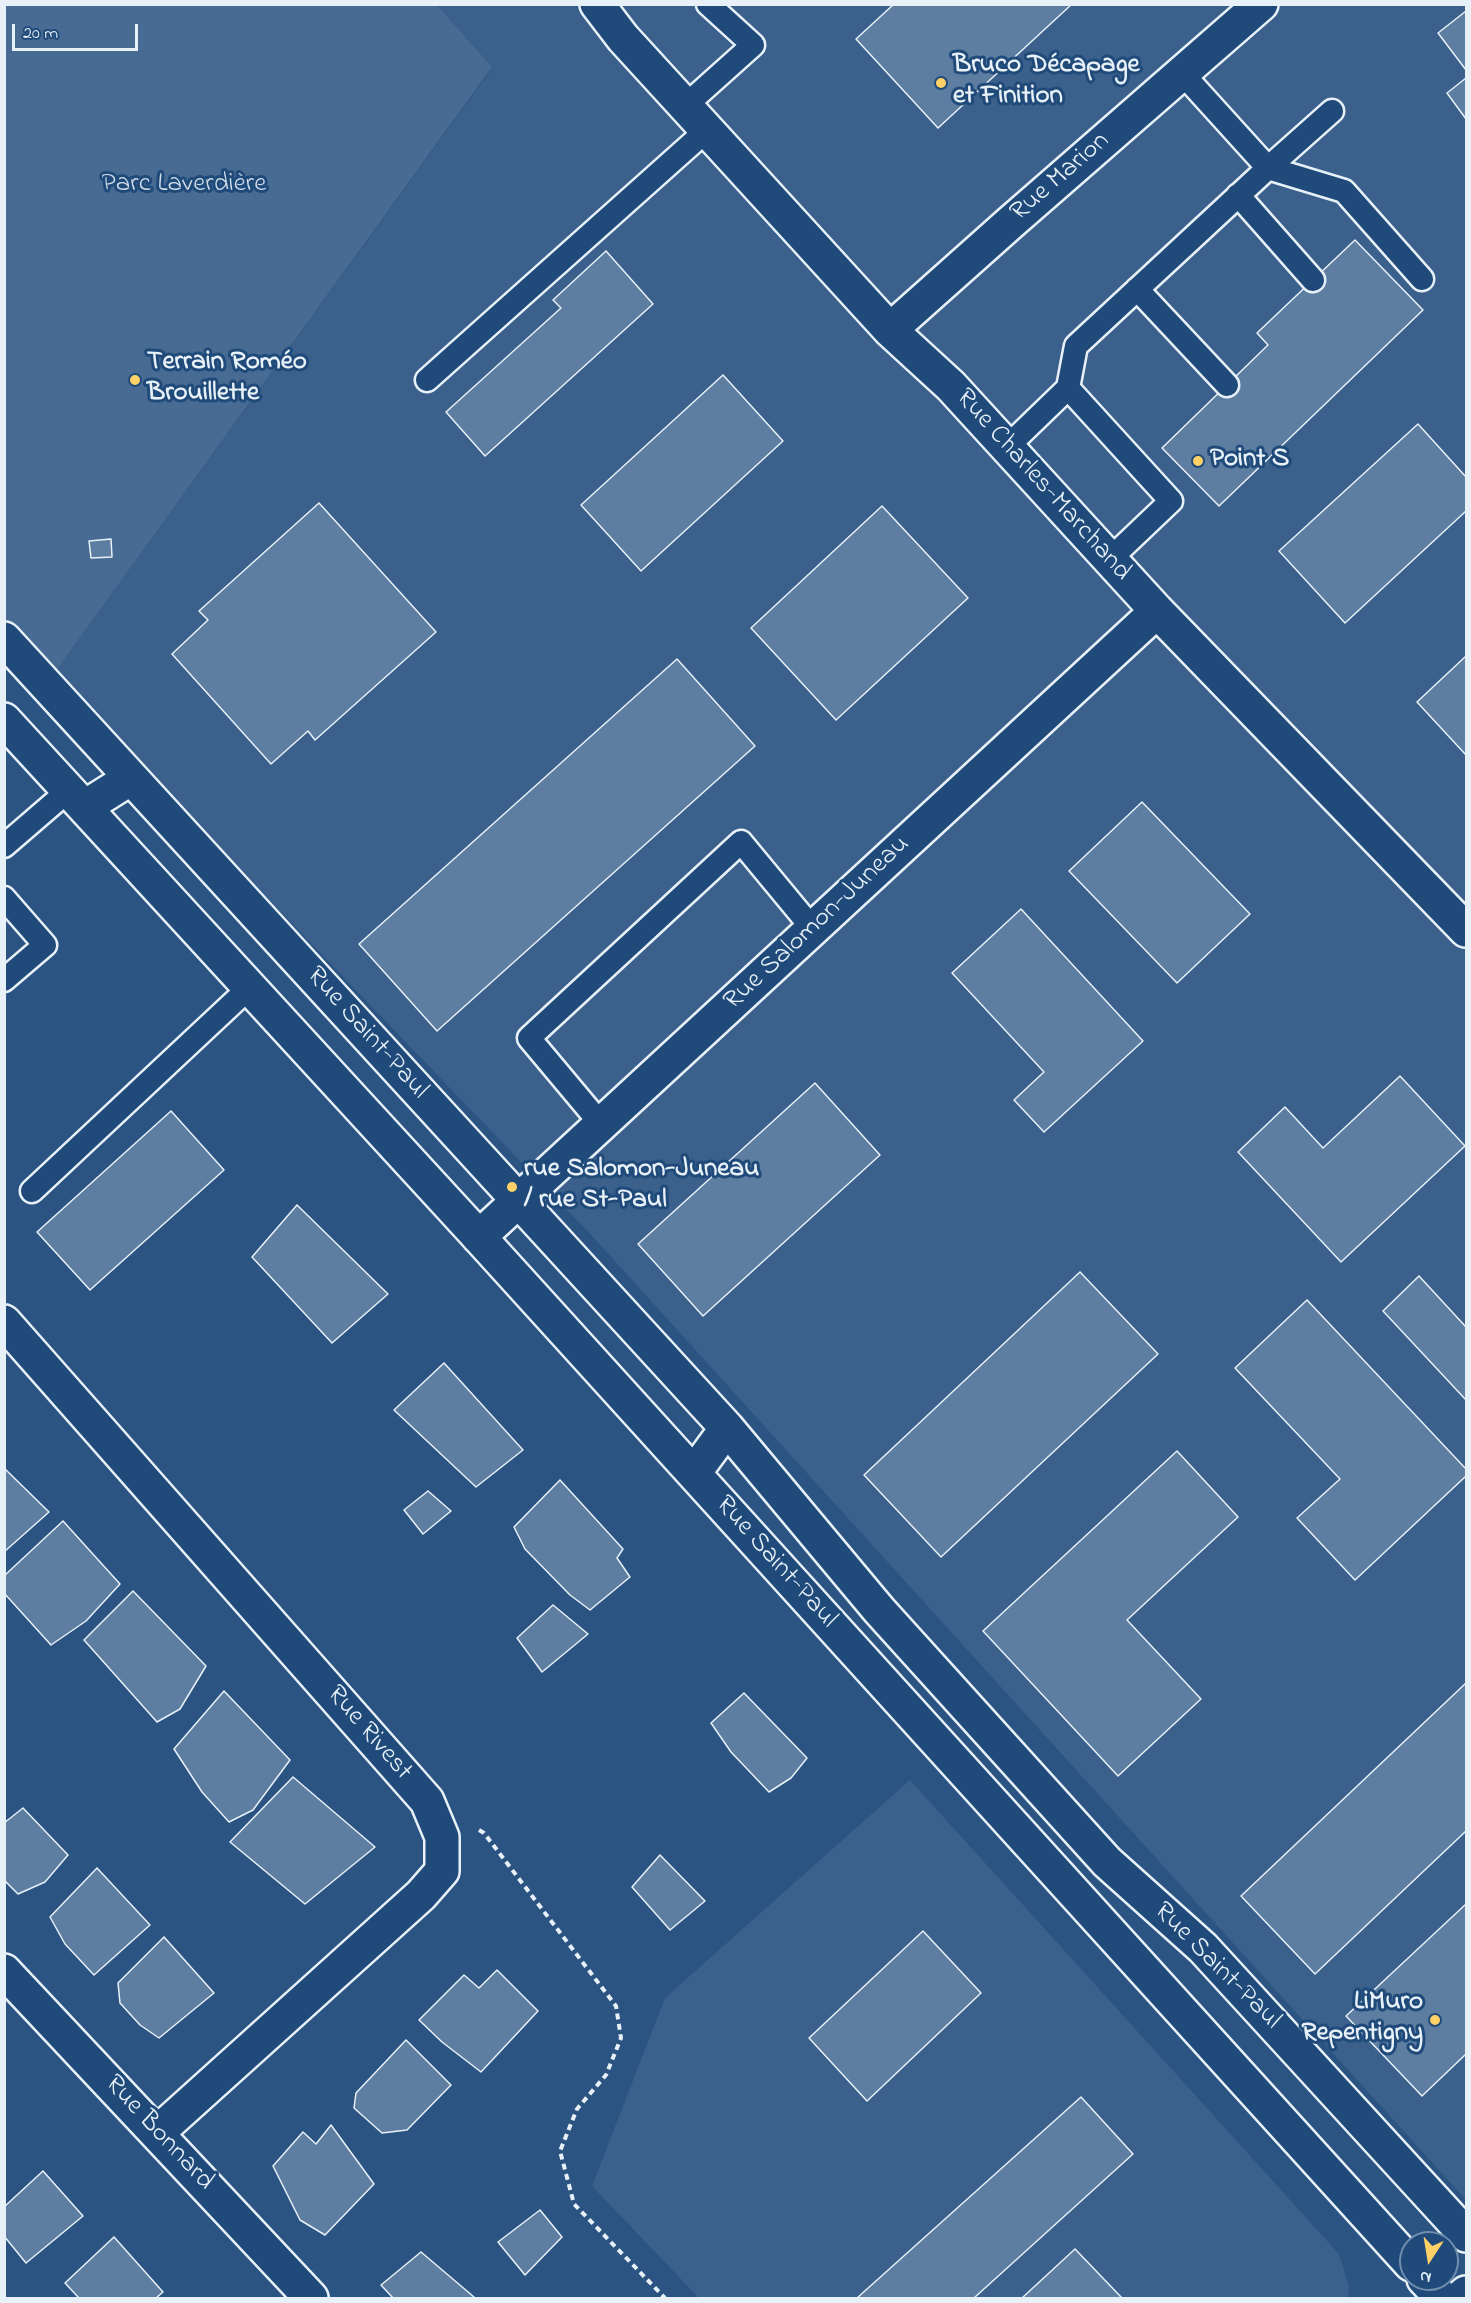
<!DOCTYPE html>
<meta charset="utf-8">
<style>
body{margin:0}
#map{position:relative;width:1471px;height:2303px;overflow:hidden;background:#2b5482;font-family:"Indie Flower",sans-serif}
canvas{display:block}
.frame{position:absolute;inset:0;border:6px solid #e8f1f8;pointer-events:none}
.north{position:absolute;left:1399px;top:2231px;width:60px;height:60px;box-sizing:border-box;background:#1f4a7a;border:2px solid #6f8dac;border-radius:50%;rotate:192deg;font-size:16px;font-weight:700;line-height:24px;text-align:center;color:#e8f1f8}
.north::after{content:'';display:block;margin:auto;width:21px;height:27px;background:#ffd166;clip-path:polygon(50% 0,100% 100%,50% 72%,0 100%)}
.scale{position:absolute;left:12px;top:24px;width:126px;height:27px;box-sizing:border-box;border:3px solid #e8f1f8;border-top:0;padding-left:8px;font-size:18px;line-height:21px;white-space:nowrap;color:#e8f1f8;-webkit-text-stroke:4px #1f4a7a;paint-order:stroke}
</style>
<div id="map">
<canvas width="1471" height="2303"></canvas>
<div class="frame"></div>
<div class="north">N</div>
<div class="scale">20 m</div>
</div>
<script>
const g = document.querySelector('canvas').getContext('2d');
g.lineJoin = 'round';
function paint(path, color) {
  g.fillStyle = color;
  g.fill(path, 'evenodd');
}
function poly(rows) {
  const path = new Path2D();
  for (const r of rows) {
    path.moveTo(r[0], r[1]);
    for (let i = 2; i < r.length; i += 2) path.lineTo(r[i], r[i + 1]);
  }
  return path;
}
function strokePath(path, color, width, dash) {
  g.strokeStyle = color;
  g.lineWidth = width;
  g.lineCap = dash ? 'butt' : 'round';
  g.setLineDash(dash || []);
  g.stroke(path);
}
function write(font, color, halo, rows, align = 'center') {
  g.font = font + ' "Indie Flower",sans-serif';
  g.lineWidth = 6;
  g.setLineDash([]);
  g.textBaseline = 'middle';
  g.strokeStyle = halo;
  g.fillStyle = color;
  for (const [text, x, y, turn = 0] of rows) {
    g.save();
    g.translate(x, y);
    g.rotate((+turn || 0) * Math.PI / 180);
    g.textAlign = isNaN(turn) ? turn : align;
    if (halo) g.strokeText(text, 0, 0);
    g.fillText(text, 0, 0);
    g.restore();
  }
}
paint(poly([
 [437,5,1466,5,1466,2200,593,1237,53,675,492,68],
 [910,1780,1339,2254,1349,2286,1348,2298,699,2298,592,2186,665,1998]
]), '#3a608b');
paint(poly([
 [5,5,437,5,492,67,53,675,5,622]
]), '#476b93');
const building = poly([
 [894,4,1072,4,938,128,856,39,894,4],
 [1466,11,1466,70,1438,33,1466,11],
 [1466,78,1466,119,1447,93,1466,78],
 [1355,240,1423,310,1219,506,1162,448,1268,345,1257,333,1355,240],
 [606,251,653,304,485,456,446,412,561,308,553,300,606,251],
 [723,375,783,441,641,571,581,505,723,375],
 [1418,424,1466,477,1466,511,1345,623,1279,551,1418,424],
 [319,503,436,632,315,740,308,731,271,764,172,654,208,620,199,611,319,503],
 [882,506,968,598,836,720,751,628,882,506],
 [111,539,112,557,91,558,89,541,111,539],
 [1466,656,1466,755,1417,702,1466,656],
 [677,659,755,746,437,1031,359,944,677,659],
 [1142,802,1250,914,1177,983,1069,871,1142,802],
 [1021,909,1143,1041,1044,1132,1014,1100,1044,1072,952,973,1021,909],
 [1400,1076,1465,1146,1341,1262,1238,1152,1285,1107,1323,1148,1400,1076],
 [815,1083,880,1155,703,1316,638,1244,815,1083],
 [171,1111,224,1170,90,1290,37,1232,171,1111],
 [297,1205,388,1294,332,1343,252,1257,297,1205],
 [1080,1272,1158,1354,941,1557,864,1475,1080,1272],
 [1419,1276,1466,1327,1466,1400,1383,1311,1419,1276],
 [1307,1300,1466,1469,1466,1476,1355,1580,1297,1518,1340,1479,1235,1368,1307,1300],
 [444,1363,523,1450,476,1487,394,1410,444,1363],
 [1177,1451,1238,1517,1127,1620,1201,1699,1118,1776,983,1631,1177,1451],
 [4,1468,49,1512,4,1552,4,1468],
 [560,1480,623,1549,617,1558,630,1577,590,1610,570,1595,525,1549,514,1527,560,1480],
 [428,1491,451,1511,423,1534,404,1510,428,1491],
 [63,1521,120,1584,86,1621,51,1645,4,1593,4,1576,63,1521],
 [133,1591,206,1666,180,1709,157,1722,84,1640,133,1591],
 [553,1605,588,1634,542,1672,517,1638,553,1605],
 [1466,1683,1466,1831,1315,1974,1241,1896,1466,1683],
 [224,1691,290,1760,253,1810,229,1822,202,1792,174,1749,224,1691],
 [744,1693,807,1758,791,1778,769,1792,731,1752,711,1723,744,1693],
 [293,1777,375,1847,305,1904,230,1842,293,1777],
 [23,1808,68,1855,45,1882,18,1894,4,1880,4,1823,23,1808],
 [660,1855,705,1901,670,1930,632,1887,660,1855],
 [97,1868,150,1925,94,1975,65,1944,50,1917,97,1868],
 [1466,1904,1466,2054,1422,2096,1346,2016,1466,1904],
 [923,1931,981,1993,867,2101,809,2038,923,1931],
 [164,1937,214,1993,159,2038,140,2025,120,2003,118,1983,164,1937],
 [497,1970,538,2011,481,2072,442,2042,419,2020,464,1975,479,1988,497,1970],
 [406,2040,451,2085,407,2130,382,2133,354,2108,356,2093,406,2040],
 [1081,2097,1133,2154,974,2298,857,2298,1081,2097],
 [331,2125,374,2184,325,2235,300,2220,273,2166,303,2132,316,2144,331,2125],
 [43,2171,83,2216,26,2263,4,2236,4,2207,43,2171],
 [540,2210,562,2237,525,2275,498,2242,540,2210],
 [114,2237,163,2292,156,2298,79,2298,65,2283,114,2237],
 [1075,2249,1122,2298,1022,2298,1075,2249],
 [421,2252,474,2297,473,2298,393,2298,381,2285,421,2252]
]);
paint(building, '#5d7da1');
strokePath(building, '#e8f1f8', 1.5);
const lane = poly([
 [685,106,753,45,708,4],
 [1268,168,1344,191,1422,279],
 [1268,168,1332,111],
 [1238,195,1313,280],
 [1137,289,1227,385],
 [427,380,707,130],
 [1007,447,1068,388],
 [1109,560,1171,501,1068,388,1076,346,1268,168,1182,73],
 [4,846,69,790],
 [4,898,45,945,4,980],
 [601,1124,529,1038,741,842,813,929],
 [32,1191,250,987]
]);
const street = poly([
 [597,4,623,38,890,330,951,386,1157,611,1466,930],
 [890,330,1010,223,1261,4],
 [479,1237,1157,611],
 [4,1322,427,1801,442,1837,442,1871,421,1895,157,2133],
 [4,1971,311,2298],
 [1460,2298,1466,2293]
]);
const secondary = poly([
 [4,639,727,1428,879,1610,1107,1862,1203,1948,1466,2235],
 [4,720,479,1237,1411,2264],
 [85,807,131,778],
 [694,1473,727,1428],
 [1424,2279,1442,2298]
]);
strokePath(lane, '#e8f1f8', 27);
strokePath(street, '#e8f1f8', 38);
strokePath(secondary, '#e8f1f8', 38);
strokePath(poly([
 [479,1830,484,1833,616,2006,621,2038,606,2075,577,2109,560,2151,574,2204,665,2298]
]), '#e8f1f8', 4, [6, 4.5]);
strokePath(lane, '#1f4a7a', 22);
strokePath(street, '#1f4a7a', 33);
strokePath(secondary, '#1f4a7a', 33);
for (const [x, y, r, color] of [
 [941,83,6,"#ffd166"],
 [135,380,6,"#ffd166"],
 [1198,461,6,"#ffd166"],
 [512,1187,6,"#ffd166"],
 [1435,2020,6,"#ffd166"]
]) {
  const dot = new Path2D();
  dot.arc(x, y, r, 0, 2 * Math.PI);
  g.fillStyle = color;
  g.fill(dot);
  strokePath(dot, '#1f4a7a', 2);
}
write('bold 27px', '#e8f1f8', '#1f4a7a', [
 ["Bruco Décapage",953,67],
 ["et Finition",953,98],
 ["Terrain Roméo",147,364],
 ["Brouillette",147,395],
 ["Point S",1210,461],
 ["rue Salomon-Juneau",524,1171],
 ["/ rue St-Paul",524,1202],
 ["LiMuro",1423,2004,"right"],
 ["Repentigny",1423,2035,"right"]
], 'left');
write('27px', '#e8f1f8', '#1f4a7a', [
 ["Rue Marion",1061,178,-41],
 ["Rue Charles-Marchand",1042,486,48],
 ["Rue Salomon-Juneau",818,924,-43],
 ["Rue Saint-Paul",366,1034,48],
 ["Rue Saint-Paul",775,1563,48],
 ["Rue Rivest",368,1734,49],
 ["Rue Saint-Paul",1216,1967,45],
 ["Rue Bonnard",158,2134,47]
]);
write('27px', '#d0dde9', '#1f4a7a', [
 ["Parc Laverdière",184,186]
]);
</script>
